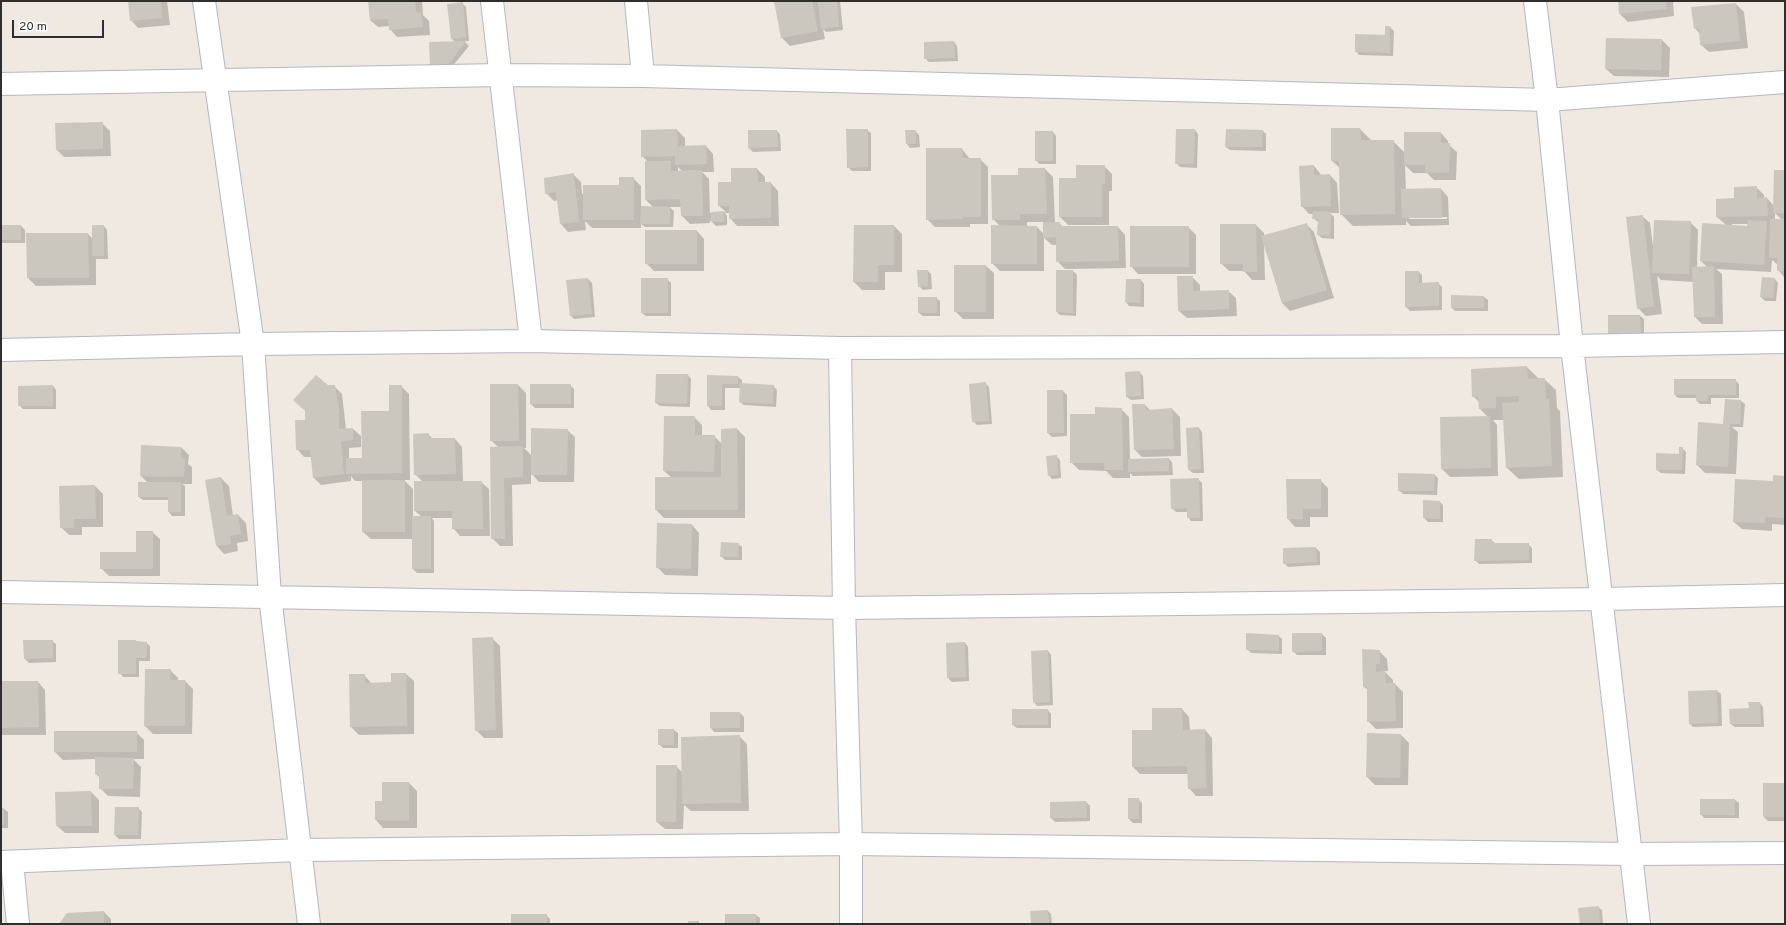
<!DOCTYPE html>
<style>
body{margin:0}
#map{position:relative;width:1786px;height:925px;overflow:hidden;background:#efe9e1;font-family:Overpass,sans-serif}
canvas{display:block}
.frame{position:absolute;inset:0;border:2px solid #2e2e2e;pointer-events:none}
.scale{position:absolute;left:12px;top:20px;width:92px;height:18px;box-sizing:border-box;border:2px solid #2e2e2e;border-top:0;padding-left:5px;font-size:12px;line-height:14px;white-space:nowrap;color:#2e2e2e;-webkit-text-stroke:3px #fff;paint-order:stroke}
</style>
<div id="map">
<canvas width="1786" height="925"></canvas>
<div class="frame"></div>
<div class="scale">20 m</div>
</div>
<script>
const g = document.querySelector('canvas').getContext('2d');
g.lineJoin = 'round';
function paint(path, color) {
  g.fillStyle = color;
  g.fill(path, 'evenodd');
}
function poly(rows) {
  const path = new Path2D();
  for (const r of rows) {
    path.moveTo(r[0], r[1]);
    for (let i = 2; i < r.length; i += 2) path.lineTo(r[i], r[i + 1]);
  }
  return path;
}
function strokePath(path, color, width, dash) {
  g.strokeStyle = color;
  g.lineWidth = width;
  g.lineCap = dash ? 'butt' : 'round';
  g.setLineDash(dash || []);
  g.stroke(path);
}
paint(poly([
 [129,1,167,1,170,25,138,28,131,20],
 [369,1,422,1,423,15,429,21,430,35,397,37,390,29,389,26,378,27,370,20],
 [775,1,818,1,818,4,820,4,819,1,840,1,843,30,826,32,823,29,825,39,790,46,782,38],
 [1619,1,1673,1,1674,16,1628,22,1620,14],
 [462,3,466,7,469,41,464,41,469,46,451,68,435,69,456,43,451,38],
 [1736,4,1744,12,1748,48,1709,52,1701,45,1700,34,1695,28],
 [1390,27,1394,31,1393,56,1359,55,1356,51,1386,36],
 [1607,39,1662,40,1670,48,1669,77,1614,76,1606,69],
 [954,42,957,46,958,61,929,62,925,58],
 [102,123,110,131,111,156,64,157,57,150],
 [1360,129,1371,140,1393,141,1405,153,1441,133,1448,141,1448,144,1457,152,1456,180,1434,180,1427,173,1413,173,1405,165,1406,190,1441,189,1448,197,1449,225,1411,226,1406,221,1406,225,1353,226,1341,214,1341,169,1332,161],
 [1409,217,1447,217,1447,219,1409,219],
 [677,130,685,138,685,147,706,146,713,154,714,172,702,172,709,179,710,213,726,212,719,206,732,183,757,169,765,177,765,183,771,183,778,191,779,226,737,226,730,218,730,213,725,213,727,216,727,225,716,226,710,220,710,223,690,224,682,216,682,207,669,207,674,211,673,227,645,227,641,224,641,228,592,228,585,221,586,230,568,232,561,224,558,200,554,201,546,193,573,174,581,182,582,194,620,186,633,178,641,186,641,207,653,207,646,200,648,162,642,156],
 [678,167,683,172,678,172],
 [867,130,871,133,871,171,852,171,848,167],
 [1195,130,1198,134,1197,168,1180,167,1176,163],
 [749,131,777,131,780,134,781,151,753,152,749,148],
 [915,131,919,135,920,147,910,148,907,144],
 [1263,131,1266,134,1266,151,1230,150,1226,147],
 [1053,132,1056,136,1056,164,1039,164,1036,160],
 [962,149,970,159,980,159,988,167,988,224,970,224,970,227,935,227,927,219],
 [1104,166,1112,174,1112,191,1109,191,1109,225,1068,225,1060,217,1077,179],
 [1314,166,1322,176,1330,175,1337,183,1339,213,1330,213,1334,217,1334,239,1322,238,1318,235,1318,222,1313,218,1314,214,1309,214,1302,206],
 [1045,169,1053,177,1055,223,1059,223,1063,227,1118,227,1125,235,1126,268,1065,269,1057,261,1057,245,1052,245,1044,238,1044,271,1000,271,992,263,1000,226,993,219,1019,176],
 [1027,222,1044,222,1044,234,1037,227,1027,227],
 [1785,171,1785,278,1778,270,1778,265,1772,260,1771,272,1716,269,1722,274,1723,324,1702,324,1695,317,1694,282,1661,280,1657,276,1662,314,1646,316,1638,308,1642,216,1650,223,1653,247,1690,222,1698,230,1697,267,1707,267,1701,261,1726,225,1717,217,1735,199,1756,187,1764,195,1764,199,1767,198,1774,206],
 [1775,213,1782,220,1775,220],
 [1732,224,1749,224,1748,227,1732,226],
 [1306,224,1314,232,1334,298,1290,311,1282,303,1264,243,1265,280,1252,280,1244,271,1229,271,1221,263,1221,225,1256,225,1264,233,1264,236],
 [1,226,21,226,25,230,25,243,1,243],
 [104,226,107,230,108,259,96,259,96,285,36,286,28,278,88,234,93,239],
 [855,226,894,226,902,234,902,272,885,272,885,290,862,290,854,282],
 [1188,227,1196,235,1196,274,1138,274,1131,266],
 [697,231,704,239,704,271,654,271,646,263],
 [986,266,994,273,994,319,963,319,955,311],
 [928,271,931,274,932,289,923,290,919,286],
 [1073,271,1077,275,1076,316,1060,315,1057,312],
 [1406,272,1419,272,1422,275,1422,284,1438,283,1442,287,1442,310,1410,311,1406,307],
 [1192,277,1200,285,1200,291,1228,291,1236,298,1237,316,1187,318,1179,311],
 [588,279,592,283,595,317,574,319,571,316],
 [667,279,671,283,671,316,646,316,642,313],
 [1775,279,1778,283,1776,301,1765,301,1761,297],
 [1141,280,1144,284,1144,307,1129,306,1126,302],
 [1484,297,1488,300,1488,311,1455,311,1452,308],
 [936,298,940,301,940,316,923,316,919,313],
 [1609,316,1640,316,1644,319,1644,337,1613,338,1609,334],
 [1527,367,1538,378,1544,379,1556,390,1557,408,1560,411,1563,477,1519,479,1507,468,1504,420,1493,420,1497,425,1498,476,1450,477,1442,469,1441,418,1488,417,1480,409,1480,403,1473,396],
 [1139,372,1143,376,1144,399,1131,400,1127,397],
 [688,375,691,379,690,407,660,406,656,403],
 [708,376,738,377,742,380,742,384,773,386,777,390,776,407,744,405,740,402,741,388,725,388,725,410,711,410,708,406],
 [1735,380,1739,384,1739,398,1726,398,1726,400,1741,401,1745,404,1743,427,1732,427,1738,432,1736,474,1705,473,1697,465,1724,424,1726,398,1711,398,1711,404,1700,404,1697,401,1697,398,1678,398,1675,395],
 [985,383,989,387,992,424,977,425,973,421],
 [491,385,518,385,526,393,526,448,524,448,532,456,567,430,575,437,574,482,539,482,531,473,531,484,512,485,513,546,500,546,492,538,498,447,491,440],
 [570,385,574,389,574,408,535,408,531,404],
 [53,386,56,390,56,409,23,409,19,405],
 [327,386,334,386,342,394,346,429,353,429,361,436,361,447,349,448,349,459,363,459,390,412,401,386,409,394,410,480,404,480,413,489,413,517,422,517,415,511,423,482,415,474,428,434,433,439,455,439,462,447,463,482,481,482,489,489,490,536,460,536,453,528,453,518,432,518,434,521,434,573,417,573,413,569,413,539,371,539,363,532,363,481,355,481,351,476,351,481,321,485,314,478,312,457,304,457,297,449,306,420],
 [1063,391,1067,395,1067,436,1052,437,1048,433],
 [1145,405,1151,411,1172,409,1180,417,1181,456,1142,457,1135,450],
 [1121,409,1129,417,1130,460,1169,459,1172,462,1173,475,1133,476,1130,473,1130,478,1113,478,1106,471,1079,470,1071,462,1096,415],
 [694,417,702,425,702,436,714,436,722,444,737,429,745,437,745,518,664,518,656,510,672,478,664,471],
 [1199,428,1202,432,1204,473,1193,473,1189,470],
 [181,447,189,455,188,464,192,467,192,484,182,484,185,486,185,516,172,516,169,512,169,500,143,500,139,497,148,483,141,476],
 [1682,448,1686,452,1685,474,1661,473,1657,470,1680,455],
 [1056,456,1060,460,1061,478,1052,479,1049,475],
 [1434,474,1438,478,1437,495,1403,494,1399,490],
 [1785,477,1785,525,1772,524,1772,531,1742,529,1734,522,1774,482],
 [221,478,229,486,233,516,238,515,246,523,248,541,237,543,238,551,224,554,217,546],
 [1198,479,1202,483,1203,521,1191,521,1188,517,1188,512,1176,512,1172,508],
 [1320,480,1328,488,1328,517,1310,517,1310,527,1295,527,1288,519],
 [95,486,103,494,103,527,82,527,82,535,69,535,61,527],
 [1440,502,1443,505,1443,522,1428,522,1424,518],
 [692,525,699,533,698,576,665,575,657,567],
 [152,532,160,539,160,576,109,576,101,568,137,553],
 [1491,540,1496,544,1528,544,1532,548,1532,563,1479,564,1475,560],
 [738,544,742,547,742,560,725,560,721,556],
 [1316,548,1320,552,1320,565,1288,567,1284,563],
 [1322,634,1326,638,1326,655,1297,655,1293,651],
 [1279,636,1282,639,1282,654,1251,653,1247,649],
 [492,638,500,646,503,738,484,738,476,730],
 [24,641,52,641,56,644,56,662,29,663,25,659],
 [136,641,137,642,146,643,150,646,150,661,139,661,139,677,123,677,120,673],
 [965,643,968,647,969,681,952,682,948,678],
 [1048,651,1051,655,1053,705,1037,706,1034,702],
 [1379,651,1387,659,1388,671,1384,671,1393,680,1393,684,1395,684,1403,692,1403,728,1376,729,1368,721,1368,690,1364,687],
 [170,670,178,678,178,681,185,681,193,689,192,734,153,734,145,726],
 [406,674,414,681,414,734,359,735,351,727,364,675,372,684,392,683],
 [1,682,38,682,45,690,46,735,1,735],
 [1717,691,1721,694,1722,726,1693,727,1690,724],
 [1760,703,1763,707,1764,727,1735,727,1731,724],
 [1182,709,1189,717,1190,731,1205,730,1212,738,1213,796,1196,796,1189,788,1188,774,1140,774,1133,767,1153,731],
 [1048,710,1051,714,1051,728,1017,728,1013,725],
 [740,713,744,717,744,732,714,732,711,728],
 [674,730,678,733,678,748,663,748,659,744],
 [136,732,144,740,144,759,133,759,141,767,140,797,108,796,100,788,100,778,96,774,96,759,63,760,55,752],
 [1401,735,1409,743,1408,785,1375,785,1367,777],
 [739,736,747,744,749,811,691,811,684,805,683,829,665,829,657,822,676,766,682,772],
 [409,783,417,791,417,828,383,828,376,820,376,802,383,802],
 [1764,784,1785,785,1785,821,1768,821,1764,817],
 [91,792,99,800,99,833,65,833,57,826],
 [1129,799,1138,799,1142,803,1142,823,1133,823,1129,819],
 [1735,800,1739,803,1739,818,1704,818,1701,814],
 [1086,802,1090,806,1090,821,1055,822,1051,818],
 [138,808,142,812,141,839,119,839,115,835],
 [1,809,4,809,8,812,8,828,1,828],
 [1598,907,1602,910,1603,924,1581,924],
 [1048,911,1051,914,1052,924,1032,924],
 [104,912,111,919,111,924,60,924],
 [546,915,550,919,550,924,512,924],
 [756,915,760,918,760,924,726,924]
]), '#0003');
paint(poly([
 [128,1,161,1,162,18,130,21],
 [368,1,415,1,416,12,421,12,423,27,389,30,388,19,370,20],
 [774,1,812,1,818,31,781,38],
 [818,1,837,1,839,27,821,29],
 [1618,1,1666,1,1667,9,1619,14],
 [463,2,466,37,451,39,447,4],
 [1736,3,1740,41,1700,45,1699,28,1694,29,1691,7],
 [1385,26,1390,26,1390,53,1355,52,1355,34,1385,35],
 [1606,38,1662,39,1661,70,1605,69],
 [466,41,448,65,430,66,429,42],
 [954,41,955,58,924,59,924,42],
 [103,122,103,149,56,150,55,123],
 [1331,128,1360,128,1361,140,1394,140,1395,214,1340,215,1339,161,1331,161],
 [677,129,678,146,706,145,707,164,675,165,675,156,641,157,641,130],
 [846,129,868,129,868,167,847,168],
 [1176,129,1195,129,1194,164,1175,164],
 [1226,129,1263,130,1262,147,1225,147],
 [748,130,777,130,778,147,748,148],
 [905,130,916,130,916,144,906,144],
 [1035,131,1053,131,1053,161,1035,161],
 [1404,132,1441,132,1441,143,1450,143,1449,173,1425,172,1425,165,1404,165],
 [926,148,962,148,963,158,981,158,981,217,963,217,963,219,926,220],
 [645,161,671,161,671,171,702,170,703,216,681,216,680,199,645,200],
 [1076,165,1105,165,1105,184,1102,184,1102,217,1059,217,1059,178,1076,178],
 [1314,165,1314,175,1330,174,1331,206,1301,207,1299,166],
 [731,168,757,168,758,182,771,182,771,218,729,219,729,206,718,206,718,182,731,182],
 [1018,168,1045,168,1047,214,1020,214,1020,220,992,220,991,175,1018,175],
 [1774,170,1785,170,1785,213,1773,213],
 [574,173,579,222,560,224,556,192,545,194,544,178],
 [619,177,634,177,634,220,583,220,583,185,619,185],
 [1757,186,1757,198,1767,197,1768,216,1716,217,1716,199,1734,198,1734,187],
 [1441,188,1442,218,1402,218,1401,189],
 [641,206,670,207,670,224,640,224],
 [724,211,724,222,711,222,711,212],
 [1313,211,1331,212,1330,236,1317,235,1318,219,1312,219],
 [1643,215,1654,306,1637,309,1626,217],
 [1770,219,1785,219,1785,271,1777,271,1777,258,1769,258],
 [1654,220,1691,221,1689,274,1652,273],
 [1748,220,1767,221,1764,265,1700,261,1702,223,1747,226],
 [1043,222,1060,222,1060,226,1118,226,1119,261,1056,262,1056,237,1043,238],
 [1307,223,1327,290,1282,303,1261,236],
 [1220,224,1256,224,1257,272,1243,272,1243,264,1220,264],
 [1,225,21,225,21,240,1,240],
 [92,225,104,225,104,256,92,256],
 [854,225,894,225,894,265,878,265,878,282,853,282],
 [991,225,1037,226,1037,264,991,264],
 [1130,226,1189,226,1189,267,1130,267],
 [645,230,697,230,697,264,645,264],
 [26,233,88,233,89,278,27,278],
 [954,265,986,265,986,312,954,312],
 [1714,266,1715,317,1694,317,1692,267],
 [917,270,928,270,928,286,918,287],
 [1056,270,1073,270,1073,313,1056,312],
 [1405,271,1419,271,1419,283,1439,282,1439,306,1405,307],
 [1177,276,1193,276,1193,291,1229,290,1229,309,1178,311],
 [1762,277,1775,278,1773,298,1760,297],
 [588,278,592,314,570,316,566,280],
 [641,278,668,278,668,313,641,313],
 [1126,279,1141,279,1140,303,1125,302],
 [1451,295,1484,296,1484,308,1451,308],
 [918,297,937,297,937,313,918,313],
 [1608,315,1640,315,1641,334,1608,334],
 [1527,366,1528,379,1545,378,1546,399,1549,399,1552,466,1506,468,1502,403,1519,402,1519,396,1496,397,1496,408,1479,409,1478,397,1472,397,1471,369],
 [1140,371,1141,396,1126,397,1125,372],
 [656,374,688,374,687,404,655,403],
 [316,375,328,385,335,385,339,409,339,429,353,428,353,440,341,441,344,474,313,478,310,450,296,450,295,420,305,420,305,411,293,400],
 [707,375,738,376,738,384,722,384,722,406,707,406],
 [1674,379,1736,379,1736,395,1708,395,1708,401,1696,401,1696,395,1674,395],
 [986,382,989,421,972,422,969,384],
 [740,383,774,385,773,404,739,402],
 [490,384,518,384,519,441,490,441],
 [530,384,571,384,571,404,530,404],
 [53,385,53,406,18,406,18,386],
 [389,385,402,385,402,473,346,474,346,458,362,458,361,411,389,411],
 [1047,390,1063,390,1064,433,1047,433],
 [1725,399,1741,400,1740,424,1730,424,1728,467,1696,465,1698,422,1723,424],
 [1132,404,1145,404,1146,410,1172,408,1174,449,1134,450],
 [1095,407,1122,408,1123,470,1104,470,1104,463,1070,463,1070,414,1095,414],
 [664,416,695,416,695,435,715,435,714,472,663,471],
 [1490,416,1491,468,1441,469,1440,417],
 [1199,427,1201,469,1188,470,1186,428],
 [531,428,568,429,567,475,531,475],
 [737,428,738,510,655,510,655,477,721,477,721,429],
 [429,433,429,438,455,438,456,474,414,475,413,434],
 [141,445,181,447,181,458,185,459,184,477,140,476],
 [523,446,523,477,504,478,505,539,491,539,490,447],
 [1679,447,1683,447,1682,470,1656,470,1656,453,1679,454],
 [1057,455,1058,475,1048,476,1046,456],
 [1169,458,1169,471,1128,472,1128,459],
 [1398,473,1435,474,1434,491,1398,491],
 [1773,475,1785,476,1785,518,1765,517,1765,523,1733,522,1735,479,1773,481],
 [221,477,227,516,238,514,241,534,230,536,231,544,216,546,205,480],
 [1199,478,1200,518,1187,518,1187,508,1171,509,1170,479],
 [1286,479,1321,479,1321,509,1303,509,1303,519,1287,519],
 [362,480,405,480,405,532,362,532],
 [414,481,482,481,483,529,452,529,452,511,414,511],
 [138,482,181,482,181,512,168,512,168,497,138,497],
 [95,485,96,519,74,519,74,528,60,528,59,486],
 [1423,500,1440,501,1440,519,1423,518],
 [412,516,431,516,431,569,412,569],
 [657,523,692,524,691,569,656,568],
 [136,531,153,531,153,569,100,569,100,552,136,552],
 [1475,539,1492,539,1492,543,1529,543,1529,560,1474,561],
 [721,542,739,543,738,557,720,557],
 [1316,547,1317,562,1283,564,1283,548],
 [1246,633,1279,635,1279,651,1246,650],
 [1292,633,1322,633,1322,651,1292,652],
 [493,637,496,730,475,731,472,638],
 [23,640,53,640,53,658,24,659],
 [118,640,136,640,136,641,147,642,147,658,136,658,136,674,118,674],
 [965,642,966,677,947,678,946,643],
 [1362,649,1380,650,1380,664,1376,664,1376,672,1385,671,1386,683,1395,683,1396,721,1367,722,1367,687,1363,687],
 [1048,650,1050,702,1033,703,1031,651],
 [145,669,171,669,170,680,185,680,185,726,144,726],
 [391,673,406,673,407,726,350,727,349,674,365,674,365,683,391,682],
 [1,681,38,681,39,727,1,728],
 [1717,690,1718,723,1689,724,1688,691],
 [1748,702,1760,702,1761,724,1730,724,1729,709,1749,708],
 [1152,708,1182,708,1183,730,1205,729,1206,788,1188,789,1187,766,1132,767,1132,730,1152,730],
 [1012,709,1048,709,1048,725,1012,725],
 [710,712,740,712,740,728,710,728],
 [658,729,674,729,674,745,658,745],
 [54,731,137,731,137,752,54,752],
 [1367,733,1401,734,1400,778,1366,777],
 [740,735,741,803,682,804,681,737],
 [95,757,134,758,133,789,99,789,99,775,95,774],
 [656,765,677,765,676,822,656,822],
 [382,782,409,782,409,821,375,820,375,801,382,801],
 [1763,783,1785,783,1785,817,1763,817],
 [91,791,92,826,56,826,55,792],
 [1128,798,1139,798,1139,819,1128,819],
 [1700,799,1735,799,1735,815,1700,815],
 [1086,801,1087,818,1050,818,1050,802],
 [115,807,139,807,138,835,114,835],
 [1,808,4,808,4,825,1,825],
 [1599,906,1600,924,1580,924,1578,908],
 [1048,910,1049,924,1031,924,1030,911],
 [104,911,104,924,59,924,67,913],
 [511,914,547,914,547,924,511,924],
 [725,914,756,914,756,924,725,924],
 [688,921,699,921,699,924,688,924]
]), '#cbc7bf');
const street = poly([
 [204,1,253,344,270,596,309,924],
 [492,1,531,341],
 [636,1,643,76],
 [1535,1,1547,100,1572,346,1639,924],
 [1,84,501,75,643,76,1547,100,1785,82],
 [840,348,844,608,851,844,851,924],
 [1,350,253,344,531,341,840,348,1572,346,1785,342],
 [1,592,844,608,1602,599,1785,595],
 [1,862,300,850,851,844,1631,854,1785,853],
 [12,862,18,924]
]);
strokePath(street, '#b4b7c1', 24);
strokePath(street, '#fff', 22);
</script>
